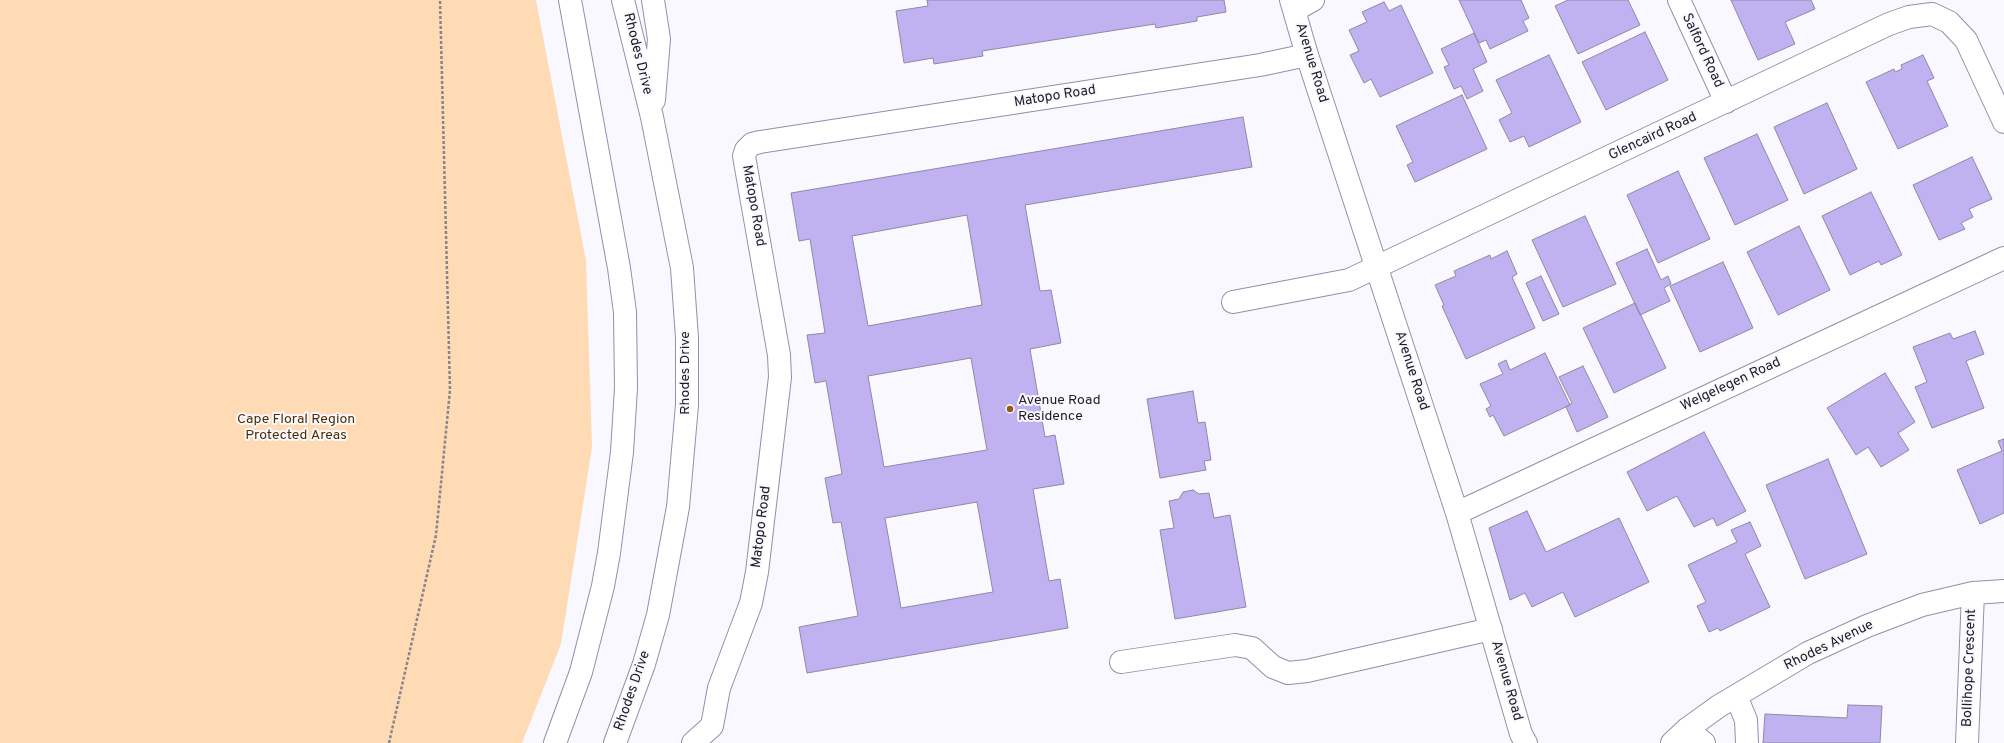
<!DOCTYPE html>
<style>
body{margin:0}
canvas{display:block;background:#f9f8fe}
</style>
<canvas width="2004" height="743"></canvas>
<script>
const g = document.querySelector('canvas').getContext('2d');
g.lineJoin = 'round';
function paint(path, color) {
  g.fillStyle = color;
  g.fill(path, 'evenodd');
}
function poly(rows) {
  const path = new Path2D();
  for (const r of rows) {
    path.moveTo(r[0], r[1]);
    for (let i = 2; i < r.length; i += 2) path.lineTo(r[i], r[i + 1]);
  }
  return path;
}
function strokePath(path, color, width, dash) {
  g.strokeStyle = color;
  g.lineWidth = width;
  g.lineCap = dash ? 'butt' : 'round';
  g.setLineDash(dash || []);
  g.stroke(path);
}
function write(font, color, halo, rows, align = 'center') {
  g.font = font + ' Overpass,sans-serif';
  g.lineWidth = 4;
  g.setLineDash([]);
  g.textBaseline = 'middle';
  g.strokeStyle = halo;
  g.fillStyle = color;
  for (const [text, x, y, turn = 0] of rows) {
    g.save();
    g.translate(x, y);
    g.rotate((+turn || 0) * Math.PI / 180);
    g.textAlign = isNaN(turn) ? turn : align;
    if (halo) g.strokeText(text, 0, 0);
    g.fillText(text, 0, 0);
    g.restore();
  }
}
paint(poly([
 [0,0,536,0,586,261,592,447,561,644,522,743,0,743]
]), '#fedab5');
const building = poly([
 [927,0,1224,0,1226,12,1197,17,1197,21,1156,28,1155,24,982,51,983,56,934,64,933,58,904,63,896,11,928,6,927,0],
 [1459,0,1521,0,1529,18,1523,21,1528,31,1490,49,1486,40,1479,43,1459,0],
 [1568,0,1628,0,1640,25,1578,54,1555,6,1568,0],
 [1731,0,1811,0,1815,9,1785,22,1795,44,1758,60,1731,0],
 [1384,2,1389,11,1401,5,1433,73,1380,97,1371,79,1364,83,1350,55,1359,51,1349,30,1367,22,1362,12,1384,2],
 [1645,32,1668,80,1606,110,1582,62,1645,32],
 [1474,33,1487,62,1473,69,1483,91,1467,99,1461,86,1454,89,1444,67,1449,65,1441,49,1474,33],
 [1549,55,1581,122,1529,147,1524,136,1510,142,1499,120,1512,113,1496,80,1549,55],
 [1923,55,1934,78,1927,81,1948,126,1898,149,1866,82,1894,69,1895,72,1902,69,1901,65,1923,55],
 [1462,95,1487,149,1415,182,1407,165,1413,162,1396,126,1462,95],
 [1827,103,1857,169,1804,194,1774,127,1827,103],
 [1243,117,1252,167,1025,205,1040,291,1051,290,1061,343,1030,349,1045,437,1055,435,1064,484,1033,489,1049,581,1060,579,1068,628,807,673,799,627,858,616,841,522,833,523,825,478,842,474,826,381,815,383,807,335,825,333,810,239,799,241,791,193,1243,117],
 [967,215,982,305,868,326,852,236,967,215],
 [971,358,987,450,884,467,868,376,971,358],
 [977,502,993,592,901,608,885,518,977,502],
 [1757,134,1788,200,1735,225,1704,158,1757,134],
 [1972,157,1992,199,1969,209,1973,217,1961,223,1965,229,1939,240,1913,185,1972,157],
 [1678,171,1710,239,1658,263,1627,195,1678,171],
 [1871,192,1902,255,1881,265,1879,261,1850,275,1822,216,1871,192],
 [1585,216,1616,284,1563,307,1532,240,1585,216],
 [1799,226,1830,290,1778,315,1747,252,1799,226],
 [1647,249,1661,280,1668,276,1671,284,1664,288,1670,301,1640,315,1616,263,1647,249],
 [1507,251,1517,274,1512,277,1535,328,1466,359,1442,306,1444,305,1435,285,1456,276,1454,271,1490,255,1491,259,1507,251],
 [1723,262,1753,328,1700,352,1670,286,1723,262],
 [1541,276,1559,314,1543,321,1526,283,1541,276],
 [1635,303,1666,368,1614,393,1583,328,1635,303],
 [1975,331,1984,354,1966,361,1984,408,1932,428,1915,387,1927,382,1913,347,1950,333,1953,339,1975,331],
 [1545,353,1570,405,1504,436,1493,415,1490,417,1486,409,1491,406,1480,384,1503,374,1498,364,1506,360,1510,370,1545,353],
 [1583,366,1608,417,1577,432,1566,407,1572,403,1559,377,1583,366],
 [1885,373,1915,422,1898,433,1909,450,1881,467,1868,447,1856,455,1827,408,1885,373],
 [1193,391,1198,423,1205,422,1211,460,1204,461,1206,470,1160,478,1147,399,1193,391],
 [1704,432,1746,511,1717,526,1713,518,1694,527,1677,496,1647,511,1627,472,1704,432],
 [2004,439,2004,513,1980,524,1957,470,2002,451,1998,441,2004,439],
 [1828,459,1867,554,1805,579,1766,485,1828,459],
 [1193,490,1199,494,1209,493,1214,518,1230,515,1246,607,1175,619,1160,530,1174,528,1169,501,1179,499,1183,492,1193,490],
 [1527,511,1546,552,1619,518,1649,582,1575,617,1563,592,1532,607,1525,593,1510,600,1489,528,1527,511],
 [1750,522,1761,546,1745,554,1770,607,1720,631,1718,628,1709,632,1697,606,1706,602,1688,565,1737,542,1731,530,1750,522],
 [1848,705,1882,706,1880,743,1763,743,1765,714,1847,718,1848,705]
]);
paint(building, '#c0b2f1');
strokePath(building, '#8e88a5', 1);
const minor = poly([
 [1291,0,1307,55,1457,513,1521,734,1526,743],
 [1679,0,1726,102],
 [1295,10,1313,0],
 [1233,302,1349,280,1889,24,1909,17,1932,14,1949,22,1966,40,2004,122],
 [1457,513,2004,258],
 [1121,662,1235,645,1252,648,1273,667,1288,673,1307,671,1491,629],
 [1736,696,1746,720,1747,743],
 [1687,729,1704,743],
 [693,743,712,726,719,688,751,603,757,572,780,377,779,355,744,156,746,150,752,144,760,142,1260,65,1307,55],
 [1672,743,1687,729,1719,706,1808,653,1867,626,1922,605,1973,593,2004,591],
 [1967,743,1973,593]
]);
const highway = poly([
 [653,0,659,39,654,100],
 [555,743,581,672,603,586,609,553,622,452,626,388,625,312,619,268,570,0],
 [615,743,644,664,658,615,678,507,687,405,687,338,682,268,652,117,623,0]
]);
strokePath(minor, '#958eac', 24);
strokePath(highway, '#958eac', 24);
strokePath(poly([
 [389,743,436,535,450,390,440,0]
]), '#86848d', 2.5, [3, 2]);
strokePath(minor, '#fff', 22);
strokePath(highway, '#fff', 22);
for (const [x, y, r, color] of [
 [1010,409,4,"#935d13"]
]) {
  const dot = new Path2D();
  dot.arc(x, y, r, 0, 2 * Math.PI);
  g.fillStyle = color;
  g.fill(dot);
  strokePath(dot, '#f9f8fe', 1.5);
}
write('14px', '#1e1b26', '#f9f8fe', [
 ["Salford Road",1702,51,65],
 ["Rhodes Drive",637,54,76],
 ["Avenue Road",1311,63,73],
 ["Matopo Road",1055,97,-9],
 ["Glencaird Road",1653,137,-25],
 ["Matopo Road",753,206,80],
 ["Avenue Road",1411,371,72],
 ["Rhodes Drive",686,373,-90],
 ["Welgelegen Road",1731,385,-25],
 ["Matopo Road",762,527,-83],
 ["Rhodes Avenue",1829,646,-26],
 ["Bollihope Crescent",1970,668,-88],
 ["Avenue Road",1506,681,74],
 ["Rhodes Drive",633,691,-71]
]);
write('14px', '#1e1b26', '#f9f8fe', [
 ["Avenue Road",1018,401],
 ["Residence",1018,417]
], 'left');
write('14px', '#4e2e01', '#f9f8fe', [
 ["Cape Floral Region",296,420],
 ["Protected Areas",296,436]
]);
</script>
